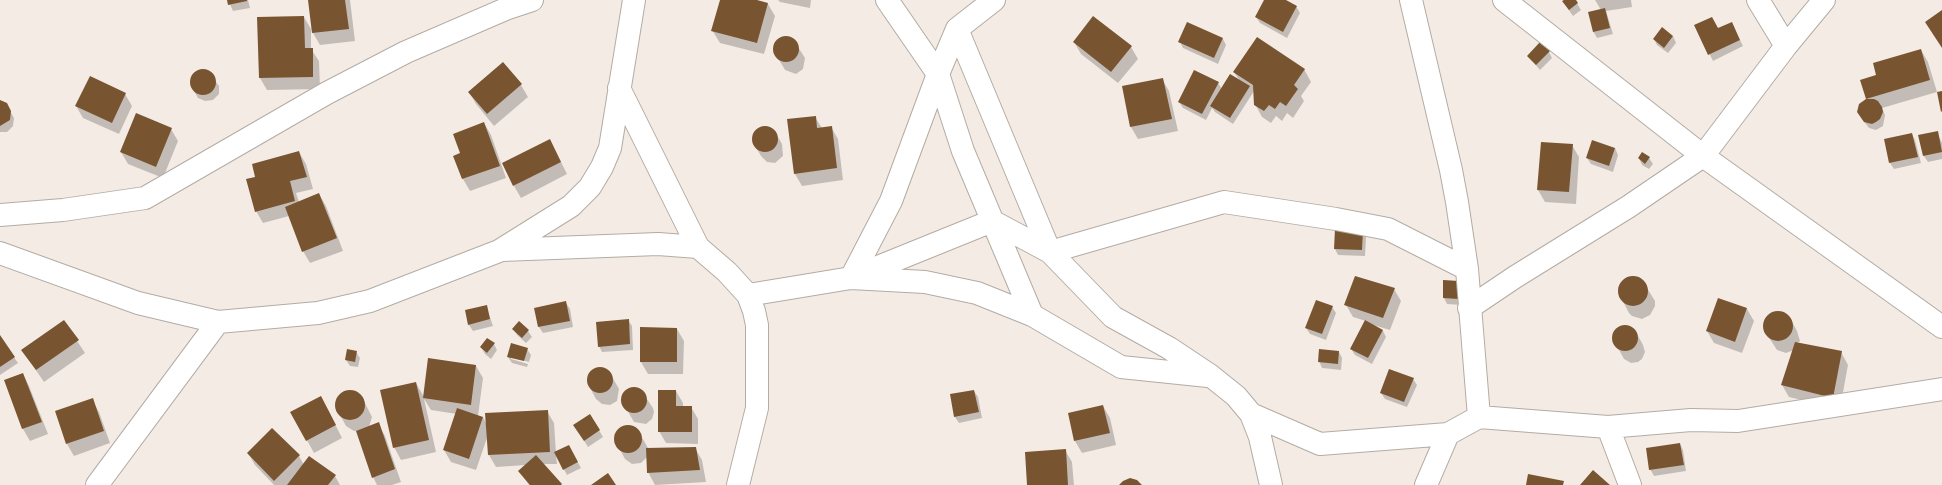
<!DOCTYPE html>
<style>
body{margin:0}
canvas{display:block;background:#f4ebe4}
</style>
<canvas width="1942" height="485"></canvas>
<script>
const g = document.querySelector('canvas').getContext('2d');
g.lineJoin = 'round';
function paint(path, color) {
  g.fillStyle = color;
  g.fill(path, 'evenodd');
}
function poly(rows) {
  const path = new Path2D();
  for (const r of rows) {
    if (r.length === 3) {
      path.moveTo(r[0] + r[2], r[1]);
      path.arc(r[0], r[1], r[2], 0, 2 * Math.PI);
      continue;
    }
    path.moveTo(r[0], r[1]);
    for (let i = 2; i < r.length; i += 2) path.lineTo(r[i], r[i + 1]);
  }
  return path;
}
function strokePath(path, color, width, dash) {
  g.strokeStyle = color;
  g.lineWidth = width;
  g.lineCap = dash ? 'butt' : 'round';
  g.setLineDash(dash || []);
  g.stroke(path);
}
paint(poly([
 [228,0,248,0,250,8,233,11],
 [309,0,350,0,355,41,320,45,313,33],
 [721,0,753,0,768,4,775,16,764,54,720,43,712,30],
 [778,0,811,0,810,8,780,2],
 [1265,0,1284,0,1296,6,1300,13,1287,38,1260,23,1256,17],
 [1565,0,1575,0,1581,10,1573,16,1563,2],
 [1595,0,1631,0,1632,7,1606,11,1613,34,1597,38,1593,31,1601,10],
 [304,17,311,29,311,49,319,61,320,89,267,90,260,78],
 [1188,24,1223,39,1226,45,1218,64,1183,48,1180,42],
 [1696,26,1735,30,1743,46,1713,61],
 [1673,36,1676,43,1668,53,1657,45,1654,39],
 [782,38,793,39,805,58,803,69,796,74,785,70,774,51,776,43],
 [1074,42,1131,47,1138,59,1118,83,1081,54],
 [1921,50,1928,62,1937,92,1882,108,1885,115,1883,126,1876,130,1869,128,1862,119,1867,99,1861,80,1877,75],
 [1549,52,1552,58,1540,70,1528,56],
 [503,63,521,85,528,97,494,126,476,104,469,92],
 [1304,69,1311,82,1301,96,1304,101,1293,118,1287,113,1282,121,1276,116,1271,123,1262,117,1255,104,1254,91,1233,124,1215,112,1212,108,1206,120,1183,108,1179,102,1218,83,1222,89,1239,80,1234,72],
 [199,70,207,70,219,86,219,94,213,100,205,101,198,98,194,91,191,79],
 [1162,79,1169,91,1178,131,1138,139,1131,127,1123,87],
 [125,94,132,106,119,134,83,118,76,106],
 [0,101,6,104,14,118,13,126,7,132,0,132],
 [815,117,822,128,831,127,838,139,843,180,802,186,795,174],
 [484,123,491,135,506,178,470,191,463,179,454,156,462,153],
 [768,127,775,132,782,144,783,156,775,163,767,162,761,156,754,144,753,136,757,130],
 [171,129,178,141,163,178,128,164,121,152],
 [1937,132,1942,143,1942,159,1928,162,1924,156],
 [1912,134,1915,140,1921,163,1894,169,1890,163,1885,140],
 [1572,145,1579,157,1576,204,1545,202,1538,190],
 [1615,148,1618,155,1613,172,1591,164,1587,158],
 [299,152,306,164,313,189,296,193,299,202,319,194,326,206,343,251,310,263,303,251,289,216,263,223,256,211],
 [556,152,567,174,521,198,514,186],
 [1639,158,1649,158,1653,164,1649,169,1642,165],
 [1363,231,1366,238,1365,256,1338,255,1335,249],
 [1633,277,1642,280,1655,301,1655,306,1650,315,1642,319,1632,316,1629,313,1618,292,1618,287,1624,279],
 [1459,282,1462,305,1447,304,1444,298],
 [1394,289,1401,301,1390,330,1370,324,1383,331,1386,337,1372,364,1355,355,1351,349,1366,321,1353,317,1346,305],
 [566,303,570,309,573,327,543,333,539,327,535,309],
 [486,306,493,326,473,331,469,325],
 [1332,307,1336,313,1326,340,1310,334,1306,328],
 [1747,309,1754,321,1742,353,1714,343,1707,331],
 [1778,312,1782,312,1790,318,1797,331,1800,341,1798,343,1841,352,1848,365,1840,409,1789,397,1782,385,1794,350,1786,353,1777,350,1764,330,1765,322,1770,315],
 [628,320,632,326,633,350,602,352,599,346],
 [64,321,85,353,44,382,22,350],
 [1626,326,1636,332,1643,345,1645,352,1642,359,1638,362,1631,363,1624,359,1613,339,1618,328],
 [513,329,528,331,532,337,526,343,517,335],
 [677,329,684,341,683,374,648,374,641,362],
 [0,337,18,363,0,375],
 [494,344,497,350,491,359,485,354,481,347],
 [527,349,531,355,529,362,511,357,511,359,528,364,527,367,512,363,508,357],
 [356,352,360,358,358,367,350,366,346,360],
 [1339,352,1342,358,1341,370,1322,368,1319,361],
 [476,366,483,378,478,416,483,417,487,425,547,411,554,423,556,453,572,452,581,468,567,475,556,454,557,464,543,464,561,485,529,485,519,471,526,465,496,467,489,455,488,435,476,470,451,462,444,450,457,414,431,410,424,399,436,452,401,460,394,447,416,383,424,397],
 [603,368,610,373,619,389,617,401,610,405,602,404,596,399,589,386,588,378,589,374,595,369],
 [23,374,29,386,48,434,30,441,23,429,5,381],
 [1413,379,1417,385,1407,407,1385,399,1381,393],
 [629,389,640,389,653,408,654,412,652,419,646,424,634,422,623,403,623,395],
 [348,391,357,393,361,395,372,417,369,427,378,424,385,436,401,482,392,485,377,485,373,477,357,431,354,431,346,426,339,413,336,404,340,396],
 [676,391,683,403,683,407,691,407,698,419,698,444,666,443,659,431],
 [974,391,978,397,982,418,959,423,955,417],
 [92,400,99,412,110,443,74,456,67,444],
 [1103,406,1110,418,1116,445,1082,453,1075,441,1069,414],
 [328,410,342,438,314,453,292,413],
 [590,415,603,437,588,447,578,431],
 [632,426,639,432,648,448,695,448,702,460,706,482,655,485,648,472,648,456,641,463,632,464,625,459,618,446,616,435,620,429],
 [1680,444,1683,450,1686,471,1654,476,1650,469],
 [1065,450,1072,462,1074,485,1028,485],
 [248,453,299,456,304,465,335,476,340,485,274,485,255,465]
]), '#0003');
paint(poly([
 [227,0,247,0,247,1,228,5],
 [308,0,345,0,349,29,312,33],
 [720,0,757,0,768,3,757,43,711,31],
 [1264,0,1286,0,1297,6,1283,32,1255,17],
 [1564,0,1576,0,1578,3,1569,10,1562,1],
 [1605,8,1610,28,1593,32,1588,12],
 [1942,10,1942,48,1925,22],
 [304,16,305,48,313,48,313,77,259,78,257,17],
 [1093,16,1132,46,1111,72,1073,42],
 [1712,17,1718,28,1732,22,1740,40,1708,55,1694,25],
 [1187,22,1223,38,1214,58,1178,42],
 [1662,27,1673,36,1664,48,1653,39],
 [786,49,13],
 [1257,37,1305,69,1294,85,1298,89,1286,106,1280,102,1275,109,1269,105,1264,111,1254,105,1253,85,1233,72],
 [1540,42,1550,51,1536,65,1527,56],
 [1921,49,1930,80,1866,99,1874,99,1878,101,1882,107,1883,112,1880,119,1876,122,1872,124,1864,122,1857,112,1859,104,1866,99,1860,80,1876,75,1873,63],
 [503,62,522,84,487,114,468,92],
 [203,82,13],
 [1194,70,1219,82,1202,114,1178,102],
 [1230,74,1250,86,1230,118,1210,106],
 [90,76,126,93,112,123,75,106],
 [1163,78,1172,119,1130,127,1122,86],
 [1942,91,1942,111,1941,112,1937,92],
 [0,100,7,103,11,111,10,120,0,126],
 [136,113,172,128,156,167,120,152],
 [816,116,817,128,832,126,837,168,794,174,787,119],
 [484,122,500,166,462,179,453,156,460,153,453,134],
 [765,139,13],
 [1938,131,1942,152,1923,156,1918,135],
 [1912,133,1918,157,1889,163,1884,139],
 [550,139,561,162,513,186,502,163],
 [1592,140,1615,148,1609,166,1586,158],
 [1541,142,1573,144,1569,192,1537,190],
 [299,151,307,177,290,181,295,201,255,212,246,179,255,177,252,164],
 [1642,152,1650,157,1645,164,1638,158],
 [319,193,337,238,302,252,285,207],
 [1335,229,1363,230,1362,250,1334,249],
 [1633,291,15],
 [1355,276,1395,288,1383,318,1344,305],
 [1443,280,1459,281,1459,299,1443,298],
 [1718,298,1747,308,1735,342,1706,331],
 [1316,300,1333,306,1322,334,1305,328],
 [566,301,570,321,538,327,534,308],
 [487,305,490,319,468,325,465,310],
 [1778,326,15],
 [629,319,630,344,598,347,596,322],
 [64,320,79,340,36,370,21,350],
 [1365,320,1383,330,1368,358,1350,349],
 [519,321,529,330,522,338,512,329],
 [1625,338,13],
 [640,327,677,328,677,362,640,362],
 [0,335,15,357,0,367],
 [487,338,495,343,487,353,480,347],
 [1795,342,1842,351,1833,398,1781,385],
 [511,343,528,348,524,361,507,357],
 [347,349,357,351,355,362,345,360],
 [1319,349,1339,351,1338,364,1318,362],
 [428,358,476,365,471,405,423,398],
 [600,380,13],
 [1389,369,1414,378,1404,402,1380,393],
 [23,373,42,422,22,429,4,380],
 [416,382,429,440,393,448,380,390],
 [634,400,13],
 [658,390,676,390,676,406,692,406,692,432,658,432],
 [974,390,979,412,954,417,950,394],
 [350,405,15],
 [321,396,336,425,306,441,290,412],
 [93,398,104,431,66,444,55,411],
 [1103,405,1110,433,1074,441,1068,413],
 [457,408,483,417,469,459,443,450],
 [548,410,550,452,488,455,485,413],
 [590,414,600,430,584,441,573,425],
 [379,422,395,469,372,478,356,431],
 [628,439,14],
 [272,428,300,455,274,481,247,453],
 [1680,443,1684,465,1649,470,1646,448],
 [569,445,578,462,563,470,554,452],
 [696,447,700,470,647,473,646,448],
 [1066,449,1068,485,1027,485,1025,452],
 [536,455,562,484,561,485,530,485,518,471],
 [309,456,336,475,328,485,287,485],
 [1593,470,1610,485,1580,485],
 [608,473,616,485,591,485],
 [1528,474,1564,481,1563,485,1526,485],
 [1130,478,1137,480,1142,485,1119,485,1123,481]
]), '#785530');
const minor = poly([
 [887,0,938,74,963,151,1032,315],
 [1411,0,1451,170,1457,202,1467,269,1479,417],
 [1504,0,1703,156,1942,327],
 [1758,0,1786,46],
 [957,29,1050,252,1113,317,1169,348,1211,376,1236,396,1251,414,1260,437,1271,485],
 [619,88,698,247,727,272,748,295,754,311,757,325,757,408,738,485],
 [0,215,63,210,145,198,327,93,406,52,508,8,532,0],
 [502,250,658,244,698,247],
 [0,253,138,303,218,322,318,313,370,301,499,251,571,206,590,187,602,167,610,148,634,0],
 [851,278,992,221,1050,252,1224,202,1336,219,1388,229,1467,269],
 [851,278,891,201,938,74,957,29,994,0],
 [748,295,851,278,925,282,977,293,1032,315,1121,367,1208,376],
 [1469,308,1515,277,1628,207,1703,156,1786,46,1824,0],
 [1251,414,1320,444,1448,434,1479,417,1608,427,1691,420,1738,421,1942,389],
 [1608,427,1630,485],
 [97,485,218,322],
 [1426,485,1448,434]
]);
strokePath(minor, '#b3aca4', 24);
strokePath(minor, '#fff', 22);
</script>
